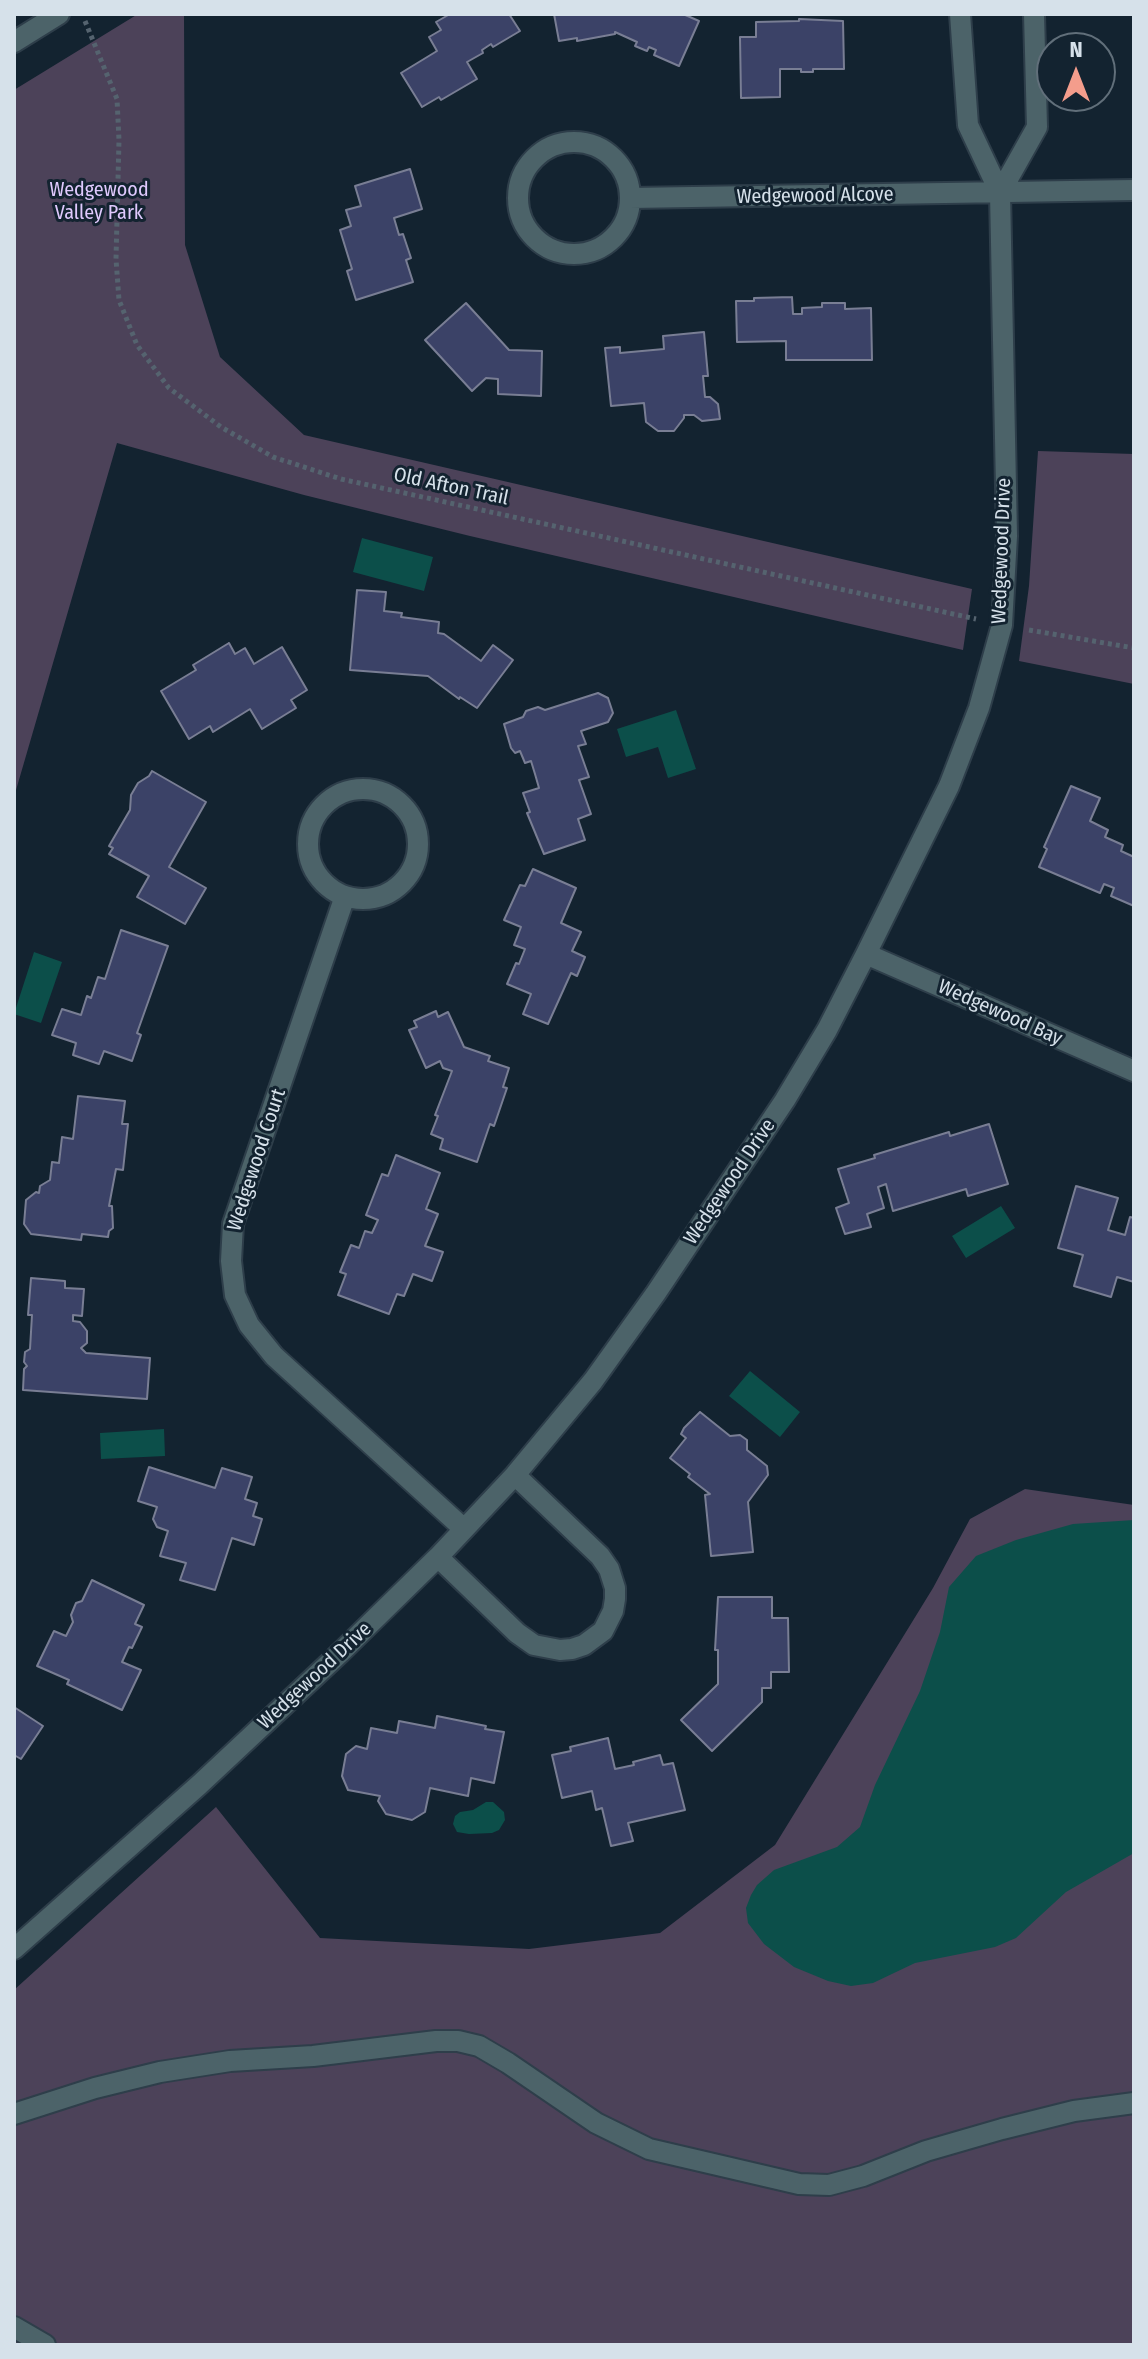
<!DOCTYPE html>
<style>
body{margin:0}
#map{position:relative;width:1148px;height:2359px;overflow:hidden;background:#132330;font-family:"Fira Sans Condensed",sans-serif}
canvas{display:block}
.frame{position:absolute;inset:0;border:16px solid #d6e1ea;pointer-events:none}
.north{position:absolute;left:1036px;top:32px;width:80px;height:80px;box-sizing:border-box;background:#132330;border:2px solid #616f7a;border-radius:50%;rotate:0deg;font-size:22px;font-weight:700;line-height:32px;text-align:center;color:#d6e1ea}
.north::after{content:'';display:block;margin:auto;width:28px;height:36px;background:#f49d8c;clip-path:polygon(50% 0,100% 100%,50% 72%,0 100%)}
</style>
<div id="map">
<canvas width="1148" height="2359"></canvas>
<div class="frame"></div>
<div class="north">N</div>
</div>
<script>
const g = document.querySelector('canvas').getContext('2d');
g.lineJoin = 'round';
function paint(path, color) {
  g.fillStyle = color;
  g.fill(path, 'evenodd');
}
function poly(rows) {
  const path = new Path2D();
  for (const r of rows) {
    if (r.length === 3) {
      path.moveTo(r[0] + r[2], r[1]);
      path.arc(r[0], r[1], r[2], 0, 2 * Math.PI);
      continue;
    }
    path.moveTo(r[0], r[1]);
    for (let i = 2; i < r.length; i += 2) path.lineTo(r[i], r[i + 1]);
  }
  return path;
}
function strokePath(path, color, width, dash) {
  g.strokeStyle = color;
  g.lineWidth = width;
  g.lineCap = dash ? 'butt' : 'round';
  g.setLineDash(dash || []);
  g.stroke(path);
}
function write(font, color, halo, rows, align = 'center') {
  g.font = font + ' "Fira Sans Condensed",sans-serif';
  g.lineWidth = 6;
  g.setLineDash([]);
  g.textBaseline = 'middle';
  g.strokeStyle = halo;
  g.fillStyle = color;
  for (const [text, x, y, turn = 0] of rows) {
    g.save();
    g.translate(x, y);
    g.rotate((+turn || 0) * Math.PI / 180);
    g.textAlign = isNaN(turn) ? turn : align;
    if (halo) g.strokeText(text, 0, 0);
    g.fillText(text, 0, 0);
    g.restore();
  }
}
paint(poly([
 [138,14,184,14,185,245,220,357,304,435,972,589,963,650,470,536,304,495,117,443,14,797,14,90],
 [1038,451,1134,454,1134,684,1019,661,1029,586],
 [1025,1489,1134,1505,1134,2345,14,2345,14,1990,216,1807,320,1938,529,1949,660,1933,775,1845,933,1588,970,1519]
]), '#4c4259');
paint(poly([
 [362,538,433,557,424,591,353,572],
 [676,710,696,769,668,778,658,747,626,757,617,729],
 [34,952,62,962,41,1023,14,1014],
 [1001,1206,1015,1228,966,1258,952,1236],
 [750,1371,800,1412,780,1437,729,1396],
 [164,1429,165,1456,101,1459,100,1433],
 [1134,1520,1134,1853,1066,1892,1016,1938,995,1947,915,1963,873,1983,851,1986,828,1981,794,1967,764,1944,748,1923,746,1908,751,1895,757,1885,774,1870,837,1847,860,1827,875,1785,920,1691,940,1632,949,1587,976,1556,1016,1540,1073,1524],
 [486,1802,493,1802,504,1812,505,1820,499,1830,492,1833,469,1834,457,1832,453,1824,455,1816,460,1812,473,1810]
]), '#0c4f4a');
const building = poly([
 [450,14,509,14,520,31,493,47,491,44,482,50,483,53,467,62,477,79,441,100,439,97,422,107,401,73,437,51,429,37,441,30,436,22,450,14],
 [554,14,683,14,699,21,679,66,654,55,656,50,649,47,647,51,635,46,637,42,615,32,615,34,577,41,577,38,559,41,554,14],
 [799,19,843,21,844,69,813,69,813,72,801,72,801,69,780,69,780,97,741,98,740,37,756,37,756,22,799,21,799,19],
 [410,169,422,209,394,218,399,235,403,234,411,258,406,260,413,282,356,300,347,271,352,269,340,230,351,226,346,210,361,206,355,186,410,169],
 [792,297,793,314,802,314,802,308,822,307,822,303,845,303,845,309,871,308,872,360,786,360,786,341,737,342,736,301,754,301,754,298,792,297],
 [466,303,509,350,542,351,541,396,498,394,498,379,486,378,472,391,425,340,466,303],
 [704,332,708,376,703,376,705,397,710,397,718,404,720,419,702,421,694,415,684,415,684,418,674,431,658,431,646,422,644,403,611,406,605,348,620,347,620,353,664,349,663,336,704,332],
 [357,590,386,592,384,611,402,613,401,617,439,622,438,633,444,634,481,661,493,645,513,660,477,708,460,697,459,699,428,676,350,670,357,590],
 [229,643,235,654,245,648,254,664,282,647,307,690,291,700,296,708,262,729,250,709,213,732,210,726,189,739,161,691,196,670,193,665,229,643],
 [598,693,608,698,613,713,608,722,581,731,586,744,578,746,589,777,579,780,591,814,578,819,585,840,544,854,527,813,530,812,523,793,539,788,535,774,531,761,525,763,520,751,515,753,511,748,504,724,523,717,526,711,538,707,545,710,598,693],
 [152,771,206,802,169,867,206,888,185,924,137,897,149,876,109,854,113,848,109,846,130,810,131,795,138,783,149,776,152,771],
 [1071,786,1100,798,1090,821,1108,830,1105,837,1123,845,1121,851,1134,857,1134,906,1111,896,1114,888,1104,884,1100,893,1039,867,1047,849,1044,847,1071,786],
 [533,869,576,888,561,923,581,932,572,951,585,957,577,976,571,973,548,1024,523,1014,531,994,507,984,516,963,519,964,525,949,514,945,521,927,504,920,520,885,525,886,533,869],
 [121,930,168,946,137,1033,141,1035,132,1061,104,1051,99,1064,73,1055,76,1043,52,1035,62,1009,81,1015,87,996,91,998,98,977,105,979,121,930],
 [436,1011,438,1017,448,1012,464,1047,490,1056,488,1061,509,1068,503,1087,507,1088,494,1126,490,1124,477,1162,440,1149,443,1139,431,1134,438,1116,435,1115,452,1071,443,1068,440,1061,426,1068,409,1030,417,1027,414,1021,436,1011],
 [78,1096,125,1101,122,1124,128,1124,123,1170,116,1169,109,1206,112,1206,113,1228,109,1231,108,1237,82,1234,81,1240,31,1234,24,1224,26,1200,36,1192,39,1193,40,1186,50,1180,52,1162,59,1163,62,1137,73,1139,78,1096],
 [989,1124,1008,1184,968,1196,966,1189,893,1211,886,1184,878,1187,884,1208,867,1214,871,1227,845,1234,836,1208,849,1203,838,1169,875,1158,874,1155,949,1132,950,1136,989,1124],
 [396,1155,440,1173,426,1209,438,1214,425,1246,443,1252,432,1281,413,1274,404,1296,397,1294,389,1314,338,1295,346,1274,340,1272,351,1245,359,1248,365,1231,372,1233,378,1220,366,1215,382,1174,388,1176,396,1155],
 [1076,1186,1118,1198,1108,1230,1125,1235,1130,1217,1134,1218,1134,1282,1117,1277,1111,1297,1074,1286,1083,1255,1058,1248,1076,1186],
 [31,1278,65,1281,65,1288,84,1289,82,1316,73,1315,73,1321,80,1322,87,1331,87,1343,81,1348,86,1353,150,1358,147,1399,23,1390,24,1369,27,1366,24,1362,25,1352,30,1349,32,1315,28,1315,31,1278],
 [700,1412,730,1436,740,1435,747,1440,747,1450,767,1466,768,1475,748,1502,753,1552,711,1556,705,1495,710,1494,688,1477,690,1474,670,1458,686,1438,681,1434,684,1428,700,1412],
 [149,1467,215,1488,222,1468,252,1477,245,1499,257,1503,253,1516,262,1519,254,1545,232,1538,215,1590,180,1580,186,1563,160,1556,168,1531,157,1527,153,1519,157,1507,138,1501,149,1467],
 [92,1580,144,1605,135,1624,142,1627,132,1648,129,1647,122,1662,141,1670,122,1710,67,1684,69,1680,37,1666,54,1631,66,1636,73,1622,71,1615,76,1603,82,1601,92,1580],
 [718,1597,772,1597,772,1618,788,1618,789,1672,771,1672,771,1688,762,1688,762,1702,712,1751,681,1720,718,1684,718,1650,715,1650,718,1597],
 [14,1707,43,1726,21,1759,14,1755,14,1707],
 [437,1716,486,1726,485,1729,504,1732,494,1783,471,1778,468,1796,430,1788,425,1812,412,1820,386,1814,378,1801,380,1796,348,1790,342,1776,346,1754,356,1746,367,1749,371,1728,397,1733,399,1721,435,1728,437,1716],
 [608,1738,615,1769,634,1765,633,1762,660,1755,663,1765,673,1763,685,1810,628,1823,633,1841,611,1846,602,1808,596,1810,592,1791,562,1798,552,1755,571,1751,570,1747,608,1738]
]);
paint(building, '#3b4267');
strokePath(building, '#797e94', 2);
const minor = poly([
 [14,42,59,14],
 [574,198,56],
 [1000,193,1037,127,1034,14],
 [630,198,1134,190],
 [363,844,55],
 [345,896,233,1224,231,1261,235,1295,249,1325,274,1356,464,1529],
 [866,954,1134,1071],
 [438,1557,517,1633,534,1645,560,1650,572,1649,584,1645,603,1631,613,1611,615,1599,615,1588,609,1569,600,1556,515,1475],
 [14,1949,199,1785,340,1653,438,1557,515,1475,593,1381,656,1293,785,1100,827,1030,866,954,949,786,979,708,1002,625,1007,536,1000,193,968,125,960,14],
 [14,2114,95,2088,160,2072,230,2061,313,2056,436,2041,458,2041,479,2046,508,2063,596,2123,649,2149,799,2184,829,2185,863,2176,926,2151,1002,2129,1074,2111,1134,2103],
 [14,2327,45,2345]
]);
strokePath(minor, '#2e3e4a', 24);
strokePath(poly([
 [85,21,117,99,119,140,116,259,119,300,137,345,169,388,221,427,273,457,341,479,976,619],
 [1029,630,1134,648]
]), '#55636f', 5, [4, 4]);
strokePath(minor, '#4c6369', 20);
write('20px', '#dfc9fd', '#132330', [
 ["Wedgewood",99,190],
 ["Valley Park",99,213]
]);
write('20px', '#d6e1ea', '#132330', [
 ["Wedgewood Alcove",815,196,-1],
 ["Old Afton Trail",451,487,12],
 ["Wedgewood Drive",1002,551,-88],
 ["Wedgewood Bay",1000,1013,24],
 ["Wedgewood Court",257,1160,-72],
 ["Wedgewood Drive",730,1182,-56],
 ["Wedgewood Drive",315,1676,-43]
]);
</script>
